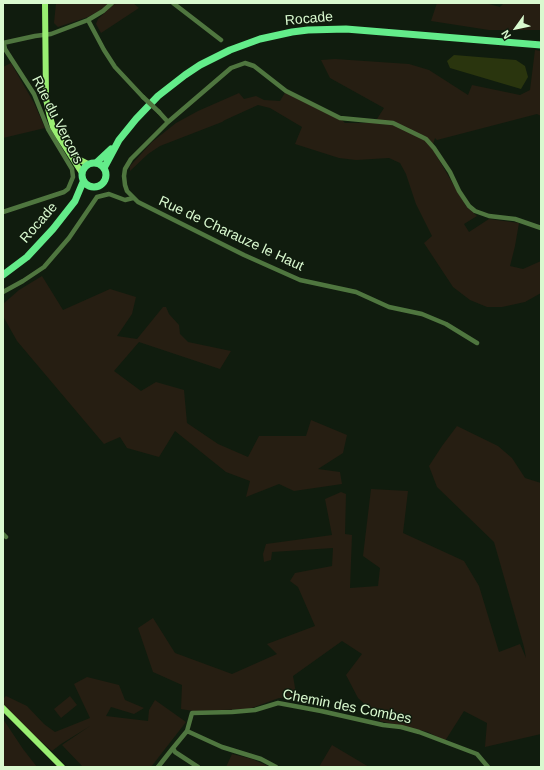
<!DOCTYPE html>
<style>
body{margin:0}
#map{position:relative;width:544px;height:770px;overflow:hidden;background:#101c0e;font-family:Arial,sans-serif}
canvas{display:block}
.frame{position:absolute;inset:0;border:4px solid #d9f9cf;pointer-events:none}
.north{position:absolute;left:496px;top:8px;width:40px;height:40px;-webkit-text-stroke:3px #101c0e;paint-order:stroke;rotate:237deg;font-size:11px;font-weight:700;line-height:16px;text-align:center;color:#d9f9cf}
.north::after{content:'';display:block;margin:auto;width:14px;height:18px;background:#d9f9cf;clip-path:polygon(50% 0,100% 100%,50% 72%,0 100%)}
</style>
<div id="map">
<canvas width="544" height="770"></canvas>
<div class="frame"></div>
<div class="north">N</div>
</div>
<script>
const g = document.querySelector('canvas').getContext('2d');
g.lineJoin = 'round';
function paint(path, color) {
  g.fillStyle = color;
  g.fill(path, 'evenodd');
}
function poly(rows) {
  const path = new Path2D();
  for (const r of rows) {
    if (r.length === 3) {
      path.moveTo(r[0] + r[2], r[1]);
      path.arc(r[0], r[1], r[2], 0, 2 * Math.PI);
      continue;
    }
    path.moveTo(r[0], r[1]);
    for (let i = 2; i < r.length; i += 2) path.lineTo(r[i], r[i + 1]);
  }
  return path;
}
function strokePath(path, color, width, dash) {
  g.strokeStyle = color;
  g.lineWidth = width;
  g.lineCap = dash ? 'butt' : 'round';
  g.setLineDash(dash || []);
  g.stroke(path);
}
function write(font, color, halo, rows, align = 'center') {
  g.font = font + ' Arial,sans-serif';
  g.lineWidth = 3;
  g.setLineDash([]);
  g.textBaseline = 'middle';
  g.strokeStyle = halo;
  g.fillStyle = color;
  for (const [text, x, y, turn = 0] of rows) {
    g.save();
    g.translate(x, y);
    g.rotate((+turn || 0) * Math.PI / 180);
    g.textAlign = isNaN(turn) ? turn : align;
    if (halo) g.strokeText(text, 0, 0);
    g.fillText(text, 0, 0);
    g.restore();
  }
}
paint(poly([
 [56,3,109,3,99,11,88,17,58,27,54,23],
 [115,3,133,3,139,8,101,33,96,24,98,19],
 [437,3,485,3,500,7,504,3,541,3,541,30,489,30,431,21],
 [535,50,541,51,541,116,537,114,437,140,435,138,432,148,466,206,477,216,464,224,469,232,489,219,519,223,515,246,510,266,523,269,541,261,541,293,525,302,502,307,487,307,470,300,453,287,424,243,432,236,416,204,406,174,400,163,389,158,356,160,339,158,295,144,302,127,270,108,258,105,225,120,222,122,160,146,148,154,130,171,130,166,152,142,176,123,198,111,239,93,244,99,256,96,264,100,280,101,286,91,340,118,345,123,368,123,377,119,384,108,330,78,321,60,335,59,409,64,429,70,468,95,472,85,520,95,530,90],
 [11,63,34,103,45,128,3,138,3,67],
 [42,276,63,310,110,289,136,297,132,314,117,336,137,339,163,307,166,307,169,314,179,325,180,334,188,342,231,351,220,369,139,342,114,371,141,391,156,382,184,390,187,423,218,444,248,457,259,436,306,436,311,420,347,435,343,453,318,469,340,472,342,484,294,491,279,484,246,497,250,481,226,472,175,431,159,457,127,448,120,437,104,444,17,341,3,316,3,304,19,290],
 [457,426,498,446,512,458,525,478,541,483,541,734,485,747,487,723,464,711,445,741,428,732,380,721,380,718,358,698,346,675,362,654,342,641,293,676,297,699,279,698,249,709,193,711,181,709,182,685,153,672,138,628,153,618,175,653,232,674,277,654,267,644,315,626,298,587,290,581,295,573,332,566,333,548,272,552,271,560,264,562,263,554,266,544,332,535,325,499,341,492,346,494,345,534,352,535,350,588,378,586,380,568,363,556,371,489,408,491,403,533,464,561,479,586,499,652,520,644,526,658,524,647,494,542,437,487,429,466,442,446],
 [87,677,119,685,125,700,144,708,134,714,111,707,106,716,148,721,149,710,155,700,186,722,151,767,83,767,62,745,90,726,61,744,52,751,3,708,3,699,6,696,27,706,44,724,55,732,90,718,74,684],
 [70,696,77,705,61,718,54,709],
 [3,719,23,749,37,767,3,767],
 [332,745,369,767,319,767],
 [232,754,252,759,270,767,226,767]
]), '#261e12');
paint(poly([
 [454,55,516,60,525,66,528,77,521,89,450,68,447,61]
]), '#2a350e');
strokePath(poly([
 [173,3,221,40],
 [88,20,104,50,115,67,143,97],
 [3,43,35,36,51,34,88,20,103,11,112,3],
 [159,112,168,122],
 [3,212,64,192,68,189,73,177,72,169,48,129,34,94,5,49,4,44],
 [3,292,23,281,44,267,69,238,97,197,109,194,125,200,133,198],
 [477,343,446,324,422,314,389,307,356,292,300,280,244,255,138,202,127,191,125,185,124,176,125,169,131,159,168,122,231,68,245,63,254,66,286,91,340,118,393,123,422,137,426,139,434,148,450,172,459,191,469,206,475,211,489,216,515,219,541,228],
 [3,534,6,537],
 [187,731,222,747,261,759,276,767],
 [158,767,173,748],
 [198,767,175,752,173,748,187,731,192,713,232,712,255,710,278,703,321,711,383,725,401,727,419,732,477,754,488,767]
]), '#4f763f', 4.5);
strokePath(poly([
 [45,3,46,99,50,117,53,127,59,137,82,173],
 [72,154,78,159,88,164],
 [3,708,62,767]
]), '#99ee72', 6);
strokePath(poly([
 [94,175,12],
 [96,163,111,149],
 [104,168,119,140,136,119,158,96,185,75,200,65,230,50,260,39,292,32,308,30,346,29,541,45],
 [3,275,27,257,53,229,75,201,83,182]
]), '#63ec8a', 7);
strokePath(poly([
 [143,97,159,112]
]), '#4f763f', 4.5);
write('14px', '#d9f9cf', '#101c0e', [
 ["Rocade",309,19,-5],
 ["Rue du Vercors",57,120,63],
 ["Rocade",39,223,-49],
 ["Rue de Charauze le Haut",231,234,25],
 ["Chemin des Combes",347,707,11]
]);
</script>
